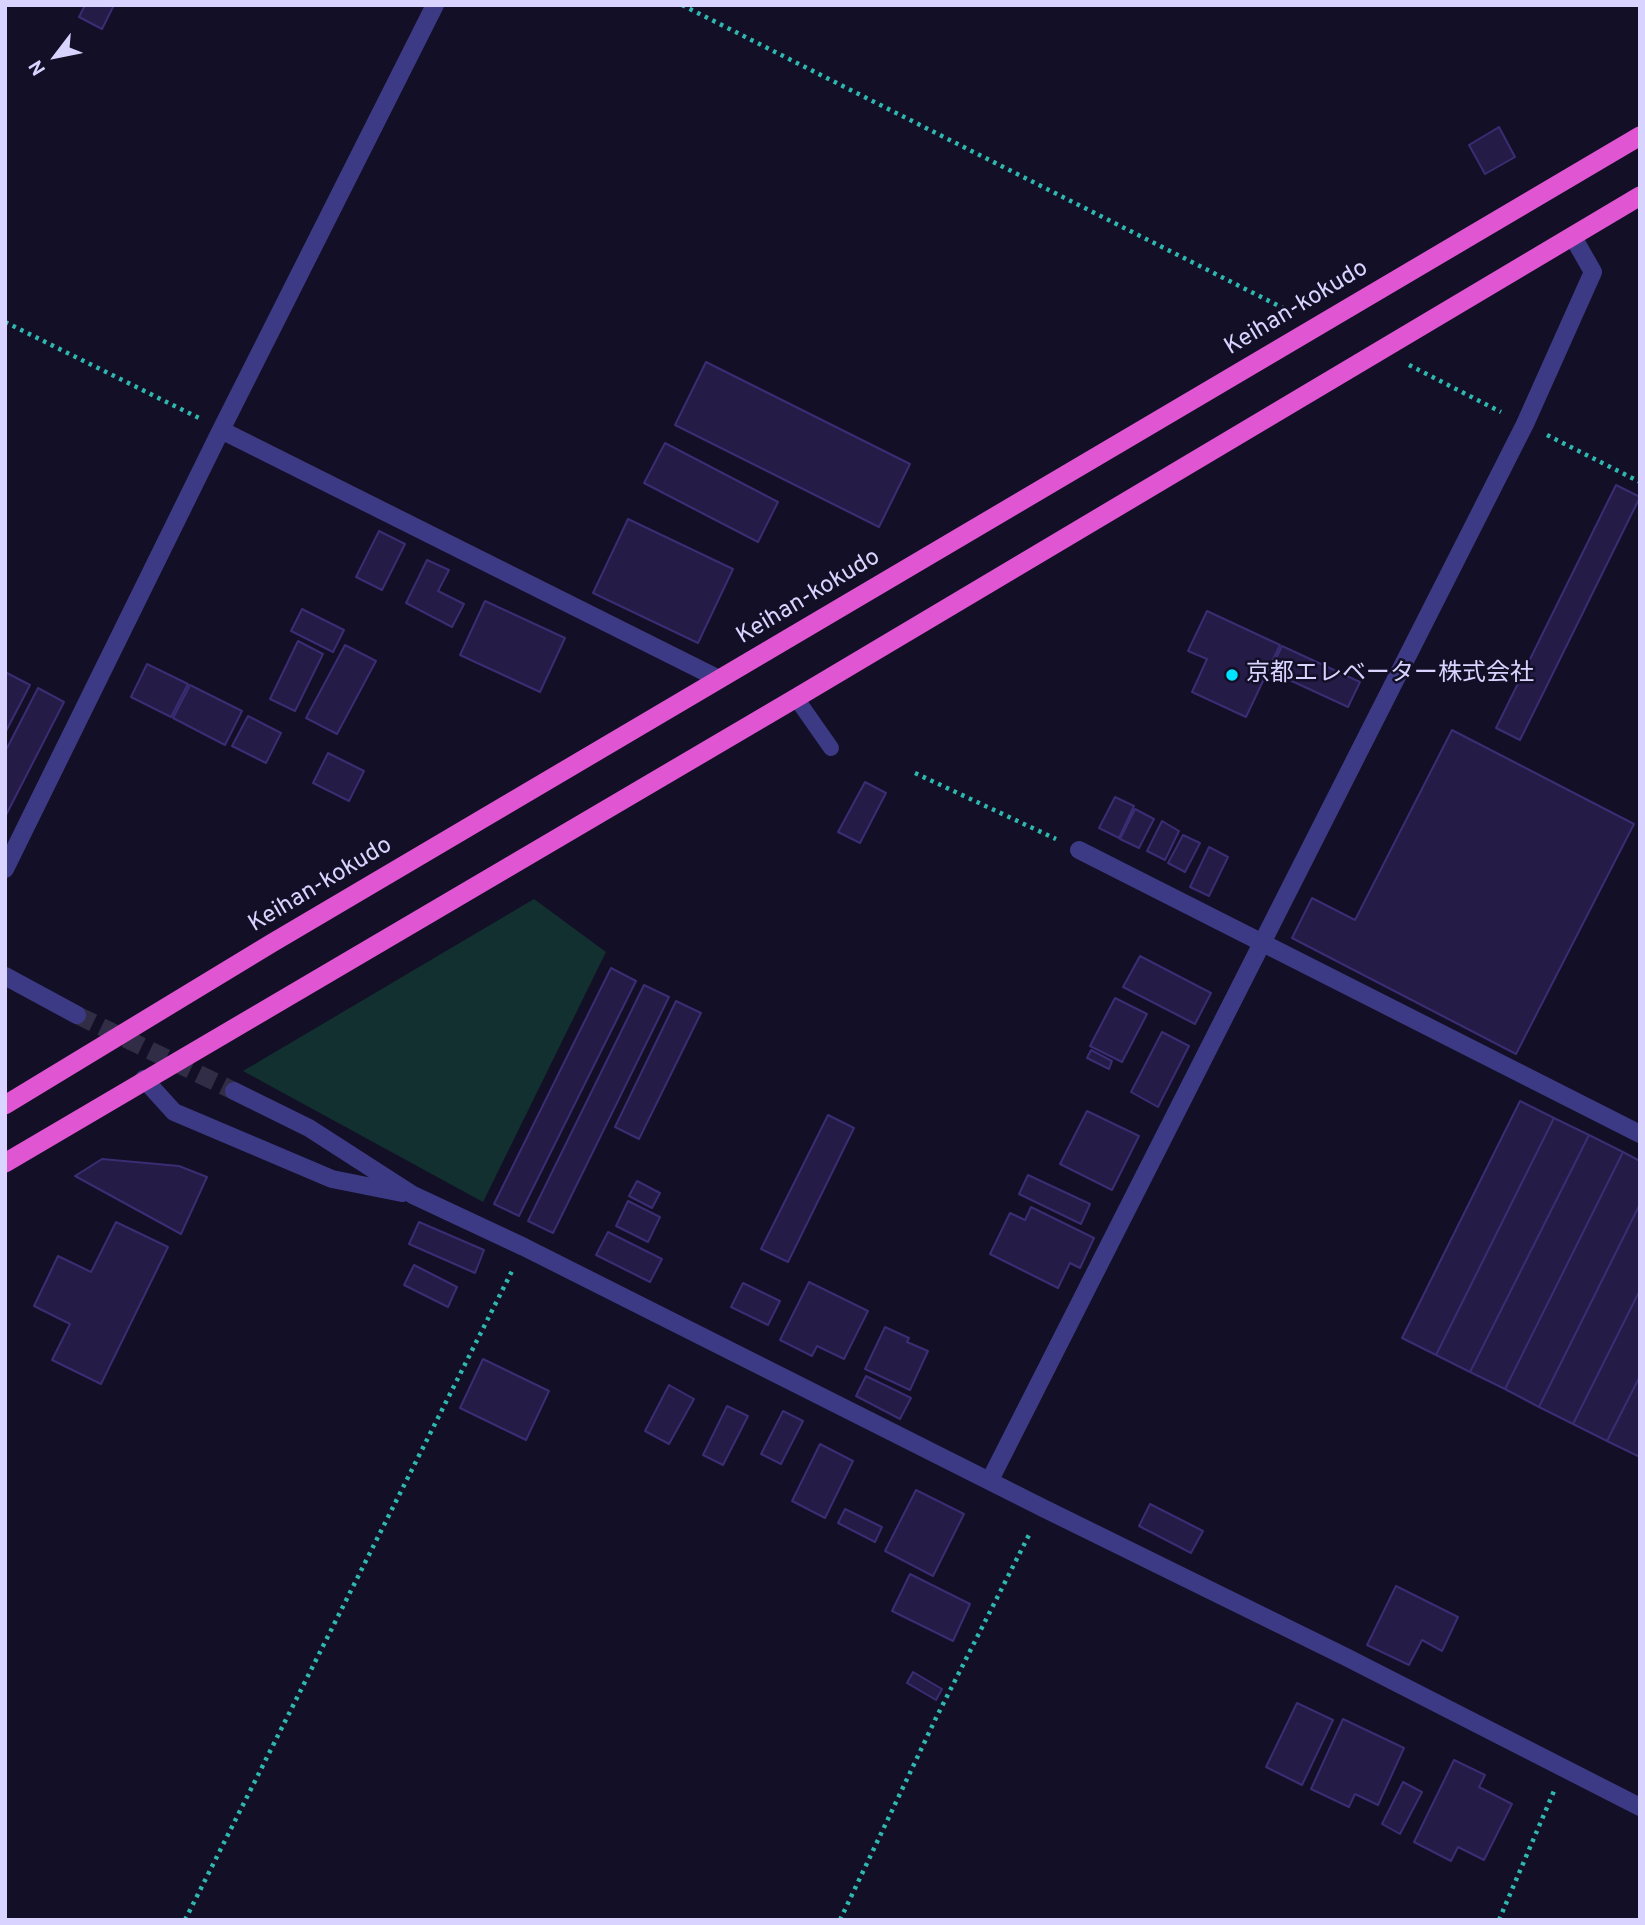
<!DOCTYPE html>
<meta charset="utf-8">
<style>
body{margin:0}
#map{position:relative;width:1645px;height:1925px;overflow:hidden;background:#130f26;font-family:Overpass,sans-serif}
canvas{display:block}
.frame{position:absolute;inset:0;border:7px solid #d9d4ff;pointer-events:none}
.north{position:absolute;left:21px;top:21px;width:70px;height:70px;-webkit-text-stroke:5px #130f26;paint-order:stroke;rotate:238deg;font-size:19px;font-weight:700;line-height:28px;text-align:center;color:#d9d4ff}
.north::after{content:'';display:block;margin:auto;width:24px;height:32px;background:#d9d4ff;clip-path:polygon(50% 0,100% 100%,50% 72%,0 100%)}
</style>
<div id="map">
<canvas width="1645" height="1925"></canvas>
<div class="frame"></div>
<div class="north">N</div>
</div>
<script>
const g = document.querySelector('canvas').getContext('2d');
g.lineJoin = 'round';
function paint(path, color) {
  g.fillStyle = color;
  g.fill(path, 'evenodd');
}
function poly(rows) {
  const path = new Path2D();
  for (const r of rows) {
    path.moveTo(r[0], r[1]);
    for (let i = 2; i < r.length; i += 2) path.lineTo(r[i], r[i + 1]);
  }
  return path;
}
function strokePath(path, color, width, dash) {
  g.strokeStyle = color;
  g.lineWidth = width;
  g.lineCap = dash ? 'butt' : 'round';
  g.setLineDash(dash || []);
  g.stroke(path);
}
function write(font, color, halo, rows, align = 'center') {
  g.font = font + ' Overpass,"Noto Sans JP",sans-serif';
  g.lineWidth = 5;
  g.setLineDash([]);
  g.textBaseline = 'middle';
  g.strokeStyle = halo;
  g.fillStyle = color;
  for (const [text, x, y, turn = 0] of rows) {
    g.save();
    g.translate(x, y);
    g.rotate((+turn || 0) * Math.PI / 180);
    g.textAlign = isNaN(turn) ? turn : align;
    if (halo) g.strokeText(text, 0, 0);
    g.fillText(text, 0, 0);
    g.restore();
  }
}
paint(poly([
 [534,899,606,952,483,1202,243,1071]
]), '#12302f');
const building = poly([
 [85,5,114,5,102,29,79,17,85,5],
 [1499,127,1515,157,1485,174,1469,145,1499,127],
 [706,362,910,464,879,527,675,425,706,362],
 [665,443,778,502,758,542,644,483,665,443],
 [1616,485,1640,497,1520,740,1496,728,1616,485],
 [628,519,733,569,698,643,593,593,628,519],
 [379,531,405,544,382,590,356,577,379,531],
 [427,560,449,570,438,591,464,604,452,627,406,603,427,560],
 [485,601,565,638,540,692,460,655,485,601],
 [302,609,344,630,333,652,291,631,302,609],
 [1207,611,1280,645,1246,717,1192,692,1207,659,1188,651,1207,611],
 [298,641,323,654,295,711,270,699,298,641],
 [345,645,376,661,337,734,306,718,345,645],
 [1282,646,1360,682,1348,707,1270,671,1282,646],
 [147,664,188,684,171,717,131,697,147,664],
 [5,672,30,685,5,733,5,672],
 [190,685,242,711,225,745,173,718,190,685],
 [38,688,64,702,5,817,5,752,38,688],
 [248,716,281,733,266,763,232,746,248,716],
 [1452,730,1634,824,1516,1054,1292,938,1312,898,1355,920,1452,730],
 [328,753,364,771,349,801,313,783,328,753],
 [865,782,886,793,860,843,838,832,865,782],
 [1115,797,1134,806,1119,838,1099,828,1115,797],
 [1135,809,1154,819,1139,848,1120,839,1135,809],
 [1162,821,1179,831,1165,860,1147,851,1162,821],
 [1183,835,1200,843,1185,872,1168,863,1183,835],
 [1209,847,1228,857,1209,896,1190,887,1209,847],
 [1140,956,1211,993,1195,1024,1123,987,1140,956],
 [611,968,636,981,519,1216,494,1204,611,968],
 [644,985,669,997,553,1233,528,1221,644,985],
 [1115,998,1147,1014,1122,1062,1090,1046,1115,998],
 [676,1001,701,1013,639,1139,615,1127,676,1001],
 [1162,1032,1189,1046,1158,1107,1131,1092,1162,1032],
 [1091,1050,1112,1061,1109,1069,1087,1058,1091,1050],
 [1520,1101,1554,1118,1436,1355,1402,1338,1520,1101],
 [1087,1111,1139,1136,1112,1190,1060,1164,1087,1111],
 [828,1115,854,1128,788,1262,761,1249,828,1115],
 [1554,1118,1589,1135,1470,1372,1436,1355,1554,1118],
 [1589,1135,1623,1152,1505,1389,1470,1372,1589,1135],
 [1623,1152,1640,1161,1640,1204,1539,1407,1505,1389,1623,1152],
 [102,1159,179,1166,207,1177,181,1234,75,1176,102,1159],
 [1028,1175,1090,1204,1081,1224,1019,1194,1028,1175],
 [637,1181,660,1193,652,1208,629,1196,637,1181],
 [628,1201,660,1217,648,1242,616,1226,628,1201],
 [1640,1204,1640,1290,1573,1424,1539,1407,1640,1204],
 [1031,1207,1094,1238,1080,1268,1070,1263,1058,1288,990,1254,1010,1213,1025,1220,1031,1207],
 [116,1222,168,1247,101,1384,52,1360,70,1324,34,1306,58,1256,91,1272,116,1222],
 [419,1222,484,1250,475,1273,409,1244,419,1222],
 [608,1232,662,1259,650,1282,596,1255,608,1232],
 [414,1265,457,1287,448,1307,404,1285,414,1265],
 [809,1282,868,1311,844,1359,817,1346,812,1356,780,1340,809,1282],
 [743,1283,780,1301,768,1325,731,1307,743,1283],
 [1640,1290,1640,1376,1607,1441,1573,1424,1640,1290],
 [885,1327,909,1338,907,1342,928,1351,910,1390,865,1369,885,1327],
 [483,1359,549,1391,526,1440,460,1408,483,1359],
 [866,1376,911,1398,900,1419,856,1396,866,1376],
 [1640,1376,1640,1457,1607,1441,1640,1376],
 [669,1385,694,1399,669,1444,645,1431,669,1385],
 [727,1406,748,1416,723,1465,703,1455,727,1406],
 [783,1411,803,1421,781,1464,761,1454,783,1411],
 [820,1444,853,1461,825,1518,792,1501,820,1444],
 [916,1490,964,1514,933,1576,885,1551,916,1490],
 [1150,1504,1203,1531,1191,1553,1139,1526,1150,1504],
 [845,1509,882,1527,875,1542,838,1523,845,1509],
 [910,1574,970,1604,953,1641,892,1611,910,1574],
 [1396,1586,1458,1617,1442,1651,1422,1640,1409,1665,1367,1645,1396,1586],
 [913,1672,942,1689,936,1700,907,1683,913,1672],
 [1297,1703,1333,1720,1302,1785,1266,1767,1297,1703],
 [1343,1719,1404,1748,1378,1805,1355,1794,1349,1807,1311,1789,1343,1719],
 [1454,1760,1485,1775,1479,1787,1512,1804,1484,1860,1458,1847,1451,1861,1414,1842,1454,1760],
 [1403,1782,1422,1792,1400,1834,1382,1824,1403,1782]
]);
paint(building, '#241b47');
strokePath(building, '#3b2d73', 2);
strokePath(poly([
 [77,1015,234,1091]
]), '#312d47', 18, [18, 9]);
strokePath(poly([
 [682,5,1291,312],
 [5,322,199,418],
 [1409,365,1501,412],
 [1547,435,1640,482],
 [915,773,1056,839],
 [185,1920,512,1271],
 [840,1920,936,1718,1031,1531],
 [1499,1920,1554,1791]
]), '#2fb8b0', 4.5, [3.5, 5]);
strokePath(poly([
 [796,698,831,748]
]), '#3d3a85', 16);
strokePath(poly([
 [221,430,719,679],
 [1079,850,1640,1134],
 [5,869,221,430,435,5],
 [5,976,77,1015],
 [144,1079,174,1112,332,1179,402,1193],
 [234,1091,309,1128,413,1195,524,1247,1043,1508,1346,1657,1640,1807],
 [990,1480,1525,424,1593,272,1573,237]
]), '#3d3a85', 18);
strokePath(poly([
 [5,1105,272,943,1640,136],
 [5,1163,796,698,1640,196]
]), '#e055d1', 19);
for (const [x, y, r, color] of [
 [1232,675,7,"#00e5ff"]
]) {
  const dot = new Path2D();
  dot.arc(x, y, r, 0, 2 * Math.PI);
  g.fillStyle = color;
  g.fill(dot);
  strokePath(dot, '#130f26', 2.5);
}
write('24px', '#d9d4ff', '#130f26', [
 ["Keihan-kokudo",1297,309,-31],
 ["Keihan-kokudo",809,598,-31],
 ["Keihan-kokudo",321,886,-31]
]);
write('24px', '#d9d4ff', '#130f26', [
 ["京都エレベーター株式会社",1246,675]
], 'left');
</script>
